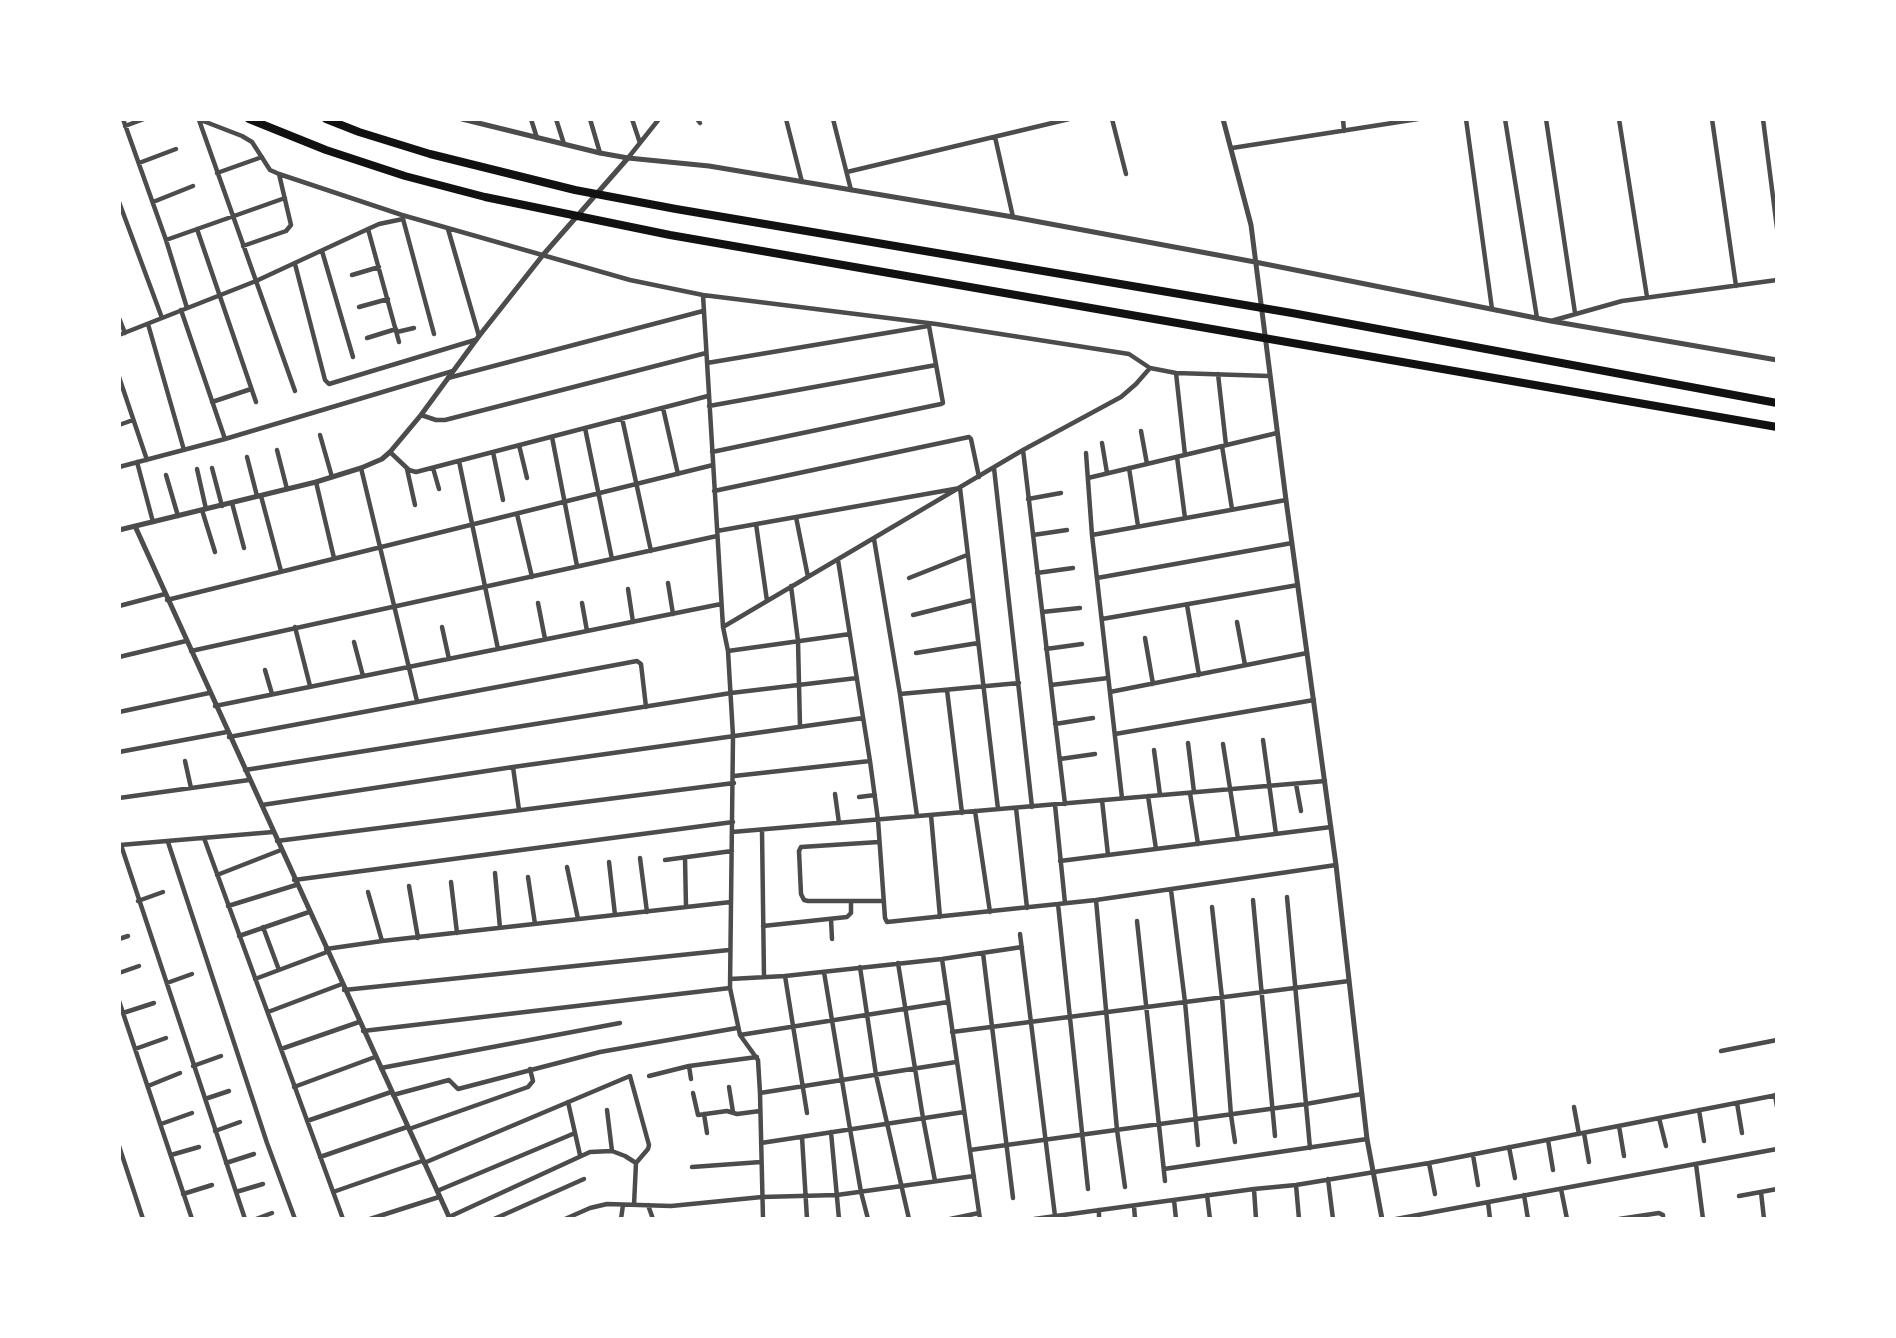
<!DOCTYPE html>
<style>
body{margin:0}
#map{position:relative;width:1896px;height:1338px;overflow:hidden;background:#fff;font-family:"Golos Text",sans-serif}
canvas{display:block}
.frame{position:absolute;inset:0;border:121px solid #fff;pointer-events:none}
</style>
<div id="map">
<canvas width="1896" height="1338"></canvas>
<div class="frame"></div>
</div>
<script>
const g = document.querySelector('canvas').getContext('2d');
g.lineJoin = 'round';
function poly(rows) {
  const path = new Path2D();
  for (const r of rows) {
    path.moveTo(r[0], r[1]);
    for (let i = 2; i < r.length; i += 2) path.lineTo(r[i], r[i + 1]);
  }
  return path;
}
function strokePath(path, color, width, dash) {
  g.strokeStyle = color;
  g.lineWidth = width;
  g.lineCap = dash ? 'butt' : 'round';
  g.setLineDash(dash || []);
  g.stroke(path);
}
strokePath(poly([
 [123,119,166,240,187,308],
 [198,119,242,136,252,142,270,170,279,174,402,215,630,280,703,295,936,324,1129,354,1150,368,1176,373,1269,376],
 [531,119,537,138],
 [556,119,564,144],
 [590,119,600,153],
 [632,119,640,143],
 [697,119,700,123],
 [786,119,802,182],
 [833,119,851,190],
 [1112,119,1126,174],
 [1343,119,1344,131],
 [1466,119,1492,309],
 [1505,119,1537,318],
 [1546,119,1575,313],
 [1619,119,1647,297],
 [1712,119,1736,286],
 [1763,119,1777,228],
 [199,120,295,391],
 [125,126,144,119],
 [995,137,1013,217],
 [1232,148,1418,119],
 [628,158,659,119],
 [139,163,176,149],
 [847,172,1069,119],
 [217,173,262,157],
 [119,202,162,318],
 [153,202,193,186],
 [403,219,434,334],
 [197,229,256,402],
 [368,229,399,342],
 [448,229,479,336],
 [166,240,285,198],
 [243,246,286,231,291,225,279,174],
 [322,251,353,357],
 [295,264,325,380,329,384,475,340],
 [352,275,379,267],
 [703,295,723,627,728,651,733,736,730,988,740,1035,758,1060,760,1093,763,1219],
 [359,307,388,299],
 [181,310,225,439],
 [119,318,125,333],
 [1551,321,1622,301,1777,280],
 [148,324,184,450],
 [397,332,414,328],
 [119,335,256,281,368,229,379,224,403,219],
 [367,338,396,329],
 [707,363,928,326],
 [1176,373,1185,455],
 [1218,374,1226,445],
 [119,377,147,460],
 [448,378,703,311],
 [212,402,251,389],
 [709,406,936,365],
 [663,408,678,474],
 [421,415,436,420,445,420,706,353],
 [622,418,651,551],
 [119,425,133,420],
 [585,428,612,559],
 [1141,431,1147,464],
 [320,435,332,477],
 [552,437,577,566],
 [1102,443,1107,473],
 [519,445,527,478],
 [1222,446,1232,509],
 [277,450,287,489],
 [1023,450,1065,804],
 [390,452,409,470,416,472,708,396],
 [493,452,503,500],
 [712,452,941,404,943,403,929,326],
 [1086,453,1092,535,1122,798],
 [247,457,257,496],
 [1177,457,1185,518],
 [459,461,498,649],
 [137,462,153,522],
 [119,467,225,439,453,371],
 [212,468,222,506],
 [361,468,417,701],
 [433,468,439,489],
 [994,468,1032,807],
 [1129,468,1138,526],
 [197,469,206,509],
 [407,469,415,505],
 [166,475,178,516],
 [1088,478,1277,433],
 [316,482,334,558],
 [714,491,969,437,971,439,979,477],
 [261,496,281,571],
 [1028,499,1061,493],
 [232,503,244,548],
 [202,510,215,552],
 [517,514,532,577],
 [796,517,808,577],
 [756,524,767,601],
 [717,531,960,488,998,809],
 [1033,535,1067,530],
 [1092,535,1286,500],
 [874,539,900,694,917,816],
 [838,560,870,761,878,820,885,918,887,922,1096,900,1336,865],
 [1037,573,1073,568],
 [909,578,967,555],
 [1097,578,1292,543],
 [668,583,673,614],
 [791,586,798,641,800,727],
 [628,589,633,622],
 [167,600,713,465],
 [538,603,545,639],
 [582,603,587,631],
 [1187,605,1199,675],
 [119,606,165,594],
 [1042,612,1080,608],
 [913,615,973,600],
 [1102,619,1298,585],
 [1237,622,1245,665],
 [295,627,310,686],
 [442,627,449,659],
 [723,627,1023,450,1121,397,1136,384,1150,368],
 [1145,638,1153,684],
 [354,642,363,676],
 [1046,649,1082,644],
 [191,651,717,536],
 [728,651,850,634],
 [916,653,978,643],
 [119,657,186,641],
 [265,670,272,694],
 [1051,685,1108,678],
 [947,690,962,813],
 [1110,692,1307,653],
 [900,694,1019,683],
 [215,706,721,604],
 [119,712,209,693],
 [1055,724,1093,718],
 [1115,734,1314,700],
 [229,737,637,661,641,664,646,707],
 [1263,740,1276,834],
 [1188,743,1194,792],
 [1223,744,1238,839],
 [1154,750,1160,795],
 [119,752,227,732],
 [1060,759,1095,754],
 [185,761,191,788],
 [513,767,519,810],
 [245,770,731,693,857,678],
 [734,776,870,761],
 [1296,784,1301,811],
 [1190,793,1198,844],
 [835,794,839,823],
 [1148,796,1156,849],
 [859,797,875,795],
 [119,798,249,780],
 [1102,800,1108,855],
 [262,805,513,767,863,718],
 [1055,805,1065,903],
 [1016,808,1027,908],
 [975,811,990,912],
 [931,815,940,917],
 [762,830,764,977],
 [732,832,1325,781],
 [204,838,343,1219],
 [277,841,734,783],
 [168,842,267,1143,295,1219],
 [879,842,801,847,799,851,801,894,804,900,808,901,884,901],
 [120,845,273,832],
 [121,845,245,1219],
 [640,858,647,912],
 [685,858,686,907],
 [665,860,732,851],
 [1060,861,1331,827],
 [609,862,615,915],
 [567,867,578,919],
 [495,873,500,928],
 [217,875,281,850],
 [528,877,535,924],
 [294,880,733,822],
 [451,882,457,933],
 [409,886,418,938],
 [1171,890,1185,1002,1198,1145],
 [368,892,382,941],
 [1287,897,1310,1148],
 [1096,900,1117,1130,1125,1187],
 [1253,900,1275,1136],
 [138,901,163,892],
 [1058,904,1088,1189],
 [228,906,296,885],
 [1212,907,1222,998,1231,1115,1235,1142],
 [831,919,832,939],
 [1137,921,1165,1181],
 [763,926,847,917,851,913,851,901],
 [263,927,279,970],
 [1020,934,1055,1216],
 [239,936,309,912],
 [119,939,128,936],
 [326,949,382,941,731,902],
 [983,953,1013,1198],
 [942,959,980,1219],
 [898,963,923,1118,935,1181],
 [860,967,876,1075,909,1219],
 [824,972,850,1129,861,1192,868,1219],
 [119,973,139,966],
 [785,976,807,1113],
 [255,979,327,952],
 [730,979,785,976,942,959,1022,947],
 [167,983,192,974],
 [344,990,729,950],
 [119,1001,192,1219],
 [268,1012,342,984],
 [123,1013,154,1003],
 [363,1031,730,988],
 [952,1032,1349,981],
 [740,1035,948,1002],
 [135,1049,166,1038],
 [281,1049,359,1022],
 [1721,1051,1777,1040],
 [193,1066,221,1056],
 [689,1066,691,1079],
 [381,1068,620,1023],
 [649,1076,689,1066,757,1057],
 [148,1086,180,1073],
 [294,1087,375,1057],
 [729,1087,733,1112],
 [693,1093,698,1115,727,1111,737,1114,760,1111],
 [760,1093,956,1062],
 [393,1095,449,1080,458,1089,600,1052,737,1028],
 [1775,1095,1777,1107],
 [205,1099,229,1091],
 [568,1102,580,1155],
 [1737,1103,1742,1133],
 [1574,1107,1579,1134],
 [607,1110,612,1151],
 [1699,1110,1704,1141],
 [704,1114,707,1133],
 [1659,1118,1666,1146],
 [307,1121,391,1092],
 [161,1124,192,1113],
 [1619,1126,1624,1156],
 [409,1129,528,1087,533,1081,530,1069],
 [215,1131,240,1122],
 [831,1132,839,1219],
 [1584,1133,1589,1162],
 [802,1137,807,1219],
 [1548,1140,1553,1170],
 [761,1143,964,1112],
 [119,1146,143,1219],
 [1509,1147,1515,1178],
 [970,1150,1306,1104,1362,1094],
 [171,1155,199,1147],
 [1473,1155,1478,1185],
 [320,1157,407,1127],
 [226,1163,254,1154],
 [424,1163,630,1076,649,1145,648,1149,636,1163,634,1205],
 [1429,1163,1435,1194],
 [1696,1164,1703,1219],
 [692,1167,761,1162],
 [1164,1169,1367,1139],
 [1328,1179,1333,1219],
 [1296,1185,1299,1219],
 [1254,1189,1256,1219],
 [1561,1189,1567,1219],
 [437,1191,575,1133],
 [236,1192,263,1184],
 [333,1192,422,1161],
 [1761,1192,1764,1219],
 [183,1194,212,1185],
 [1207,1195,1210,1219],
 [1524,1195,1528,1219],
 [1739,1196,1777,1189],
 [1174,1200,1176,1219],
 [1488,1202,1490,1219],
 [648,1205,653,1219],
 [1134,1206,1135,1219],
 [1099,1210,1099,1219],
 [449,1217,590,1152,612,1151,625,1156,636,1163],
 [256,1219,272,1213],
 [370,1219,439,1197],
 [494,1219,584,1179],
 [565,1219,590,1208,607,1204,671,1206,762,1197,837,1195,974,1176],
 [621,1219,623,1205],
 [950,1219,979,1213],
 [1034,1219,1254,1189,1296,1185,1429,1163,1777,1095],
 [1396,1219,1777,1149],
 [1619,1219,1659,1213,1663,1215,1663,1219]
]), '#4c4c4c', 4.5);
strokePath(poly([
 [462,119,600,153,628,158,709,166,1013,217,1255,262,1551,321,1777,360],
 [1223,119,1251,225,1286,500,1336,865,1367,1139,1382,1219],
 [135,526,450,1219],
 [119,530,316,482,361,468,382,459,390,452,421,415,479,336,543,255,628,158]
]), '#4c4c4c', 5);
strokePath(poly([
 [249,119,326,150,405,176,485,197,670,235,1777,427],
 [326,119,359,132,430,154,575,190,676,209,1292,313,1777,403]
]), '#111', 8);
</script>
